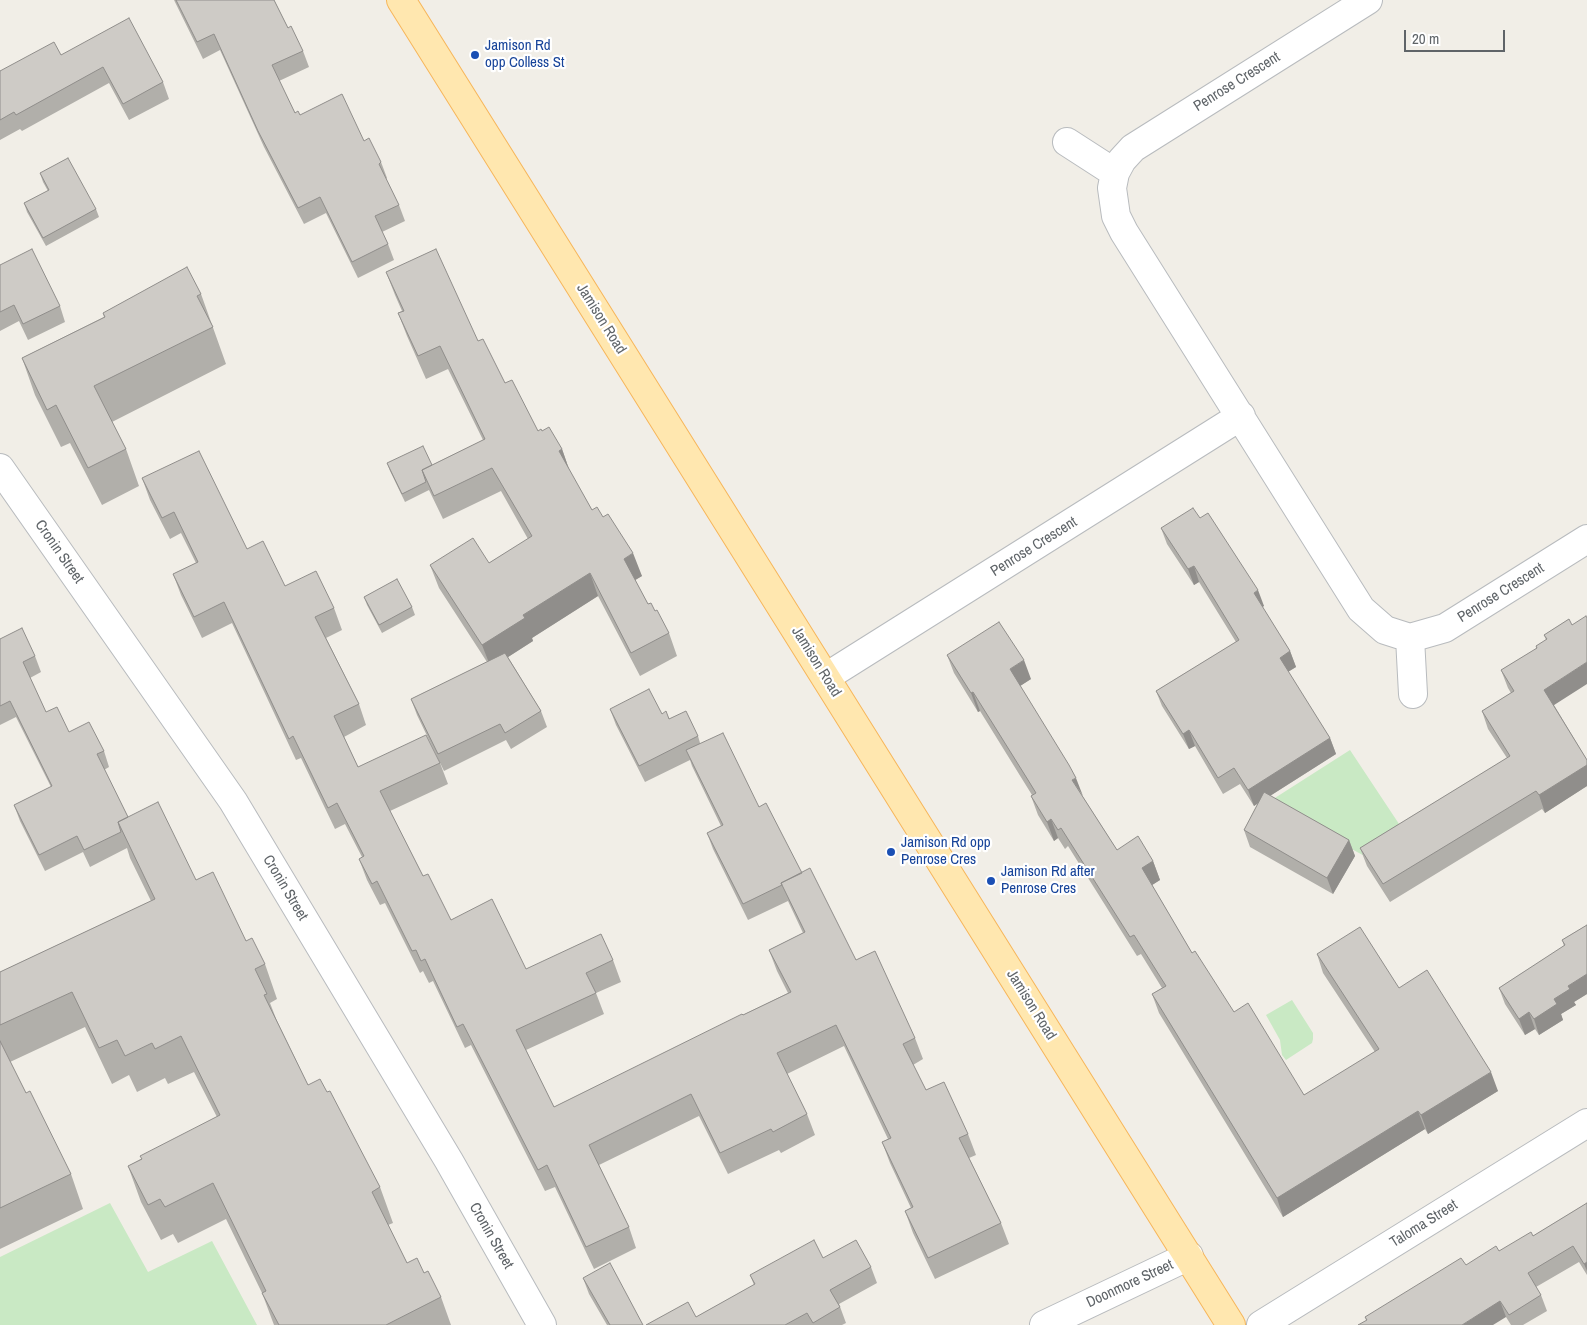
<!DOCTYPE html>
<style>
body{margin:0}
#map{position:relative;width:1587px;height:1325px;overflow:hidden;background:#f1eee7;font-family:"Archivo Narrow",sans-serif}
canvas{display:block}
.scale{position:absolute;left:1404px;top:30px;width:101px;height:22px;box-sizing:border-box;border:2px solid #5f6468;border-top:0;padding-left:6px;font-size:15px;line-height:18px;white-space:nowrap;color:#5f6468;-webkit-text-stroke:4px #fff;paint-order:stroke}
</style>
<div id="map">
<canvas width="1587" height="1325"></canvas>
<div class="scale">20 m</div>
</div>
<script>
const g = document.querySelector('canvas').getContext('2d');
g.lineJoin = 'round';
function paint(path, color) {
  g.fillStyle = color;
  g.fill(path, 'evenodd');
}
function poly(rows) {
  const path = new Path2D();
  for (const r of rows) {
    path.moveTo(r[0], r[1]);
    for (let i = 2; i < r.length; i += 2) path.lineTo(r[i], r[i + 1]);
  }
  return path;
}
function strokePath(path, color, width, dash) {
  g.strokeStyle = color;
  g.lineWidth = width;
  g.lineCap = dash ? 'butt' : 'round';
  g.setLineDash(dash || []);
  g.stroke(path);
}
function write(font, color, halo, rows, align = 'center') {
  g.font = font + ' "Archivo Narrow",sans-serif';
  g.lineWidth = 4.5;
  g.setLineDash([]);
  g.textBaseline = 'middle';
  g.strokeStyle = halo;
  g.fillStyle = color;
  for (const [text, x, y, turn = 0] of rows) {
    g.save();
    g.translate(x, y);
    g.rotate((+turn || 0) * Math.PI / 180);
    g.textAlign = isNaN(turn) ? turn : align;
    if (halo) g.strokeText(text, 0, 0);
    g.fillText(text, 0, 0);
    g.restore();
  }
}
paint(poly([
 [1350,750,1407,836,1370,859,1267,803],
 [1292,1000,1313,1033,1313,1039,1312,1043,1286,1060,1282,1055,1280,1040,1266,1015],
 [110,1203,148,1272,212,1241,257,1325,0,1325,0,1257]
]), '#c9e9c4');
const minor = poly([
 [1368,0,1133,148,1122,160,1115,173,1112,188,1116,216,1124,232,1361,609,1385,630,1410,638,1445,628,1587,539],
 [1067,142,1115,173],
 [0,468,233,801,449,1161,542,1325],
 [1410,638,1413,694],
 [826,677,1241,416],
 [1044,1325,1189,1256],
 [1261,1325,1587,1123]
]);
const major = poly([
 [401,0,1231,1325]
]);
strokePath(minor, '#b8bbbe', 30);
strokePath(major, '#f7b65a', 30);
strokePath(minor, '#fff', 28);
strokePath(major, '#ffe7af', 28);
paint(poly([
 [174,0,274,0,288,28,303,51,309,67,279,81,295,113,364,141,381,162,387,178,386,179,399,205,405,221,382,232,388,244,394,260,358,278,326,213,304,224,264,147,220,50,203,59],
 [61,55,163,82,169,99,129,120,109,83,22,131,20,129,0,140,0,71],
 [40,173,96,209,99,217,46,246,27,212,24,203,48,191,43,182],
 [0,265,60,306,65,322,28,340,19,321,0,331],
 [386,272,478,341,505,383,538,431,542,431,562,449,570,472,592,510,642,576,635,580,648,604,655,611,669,633,677,656,640,676,598,596,532,638,533,641,508,657,541,711,547,727,511,749,506,740,444,771,417,715,411,699,487,662,439,588,430,565,489,563,528,539,501,491,443,519,429,490,405,502,390,471,387,463,432,465,483,440,448,369,426,379,407,336,398,313,402,311,395,295],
 [201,294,226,364,112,422,126,449,139,486,102,505,70,443,61,447,35,395,22,358,104,317,103,313],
 [142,478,247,549,285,586,334,608,342,630,326,638,359,704,366,725,344,737,358,767,440,763,448,784,390,811,423,876,451,920,526,969,613,960,621,982,596,993,604,1014,526,1050,554,1107,788,993,777,971,769,950,803,933,788,901,748,920,713,849,707,833,721,826,692,766,690,760,645,782,616,725,610,709,662,714,698,736,700,743,759,807,802,873,856,960,915,1038,923,1059,913,1065,926,1090,968,1134,976,1155,969,1158,1001,1223,1009,1244,935,1279,913,1233,905,1211,911,1208,890,1163,882,1142,888,1139,844,1046,787,1074,807,1114,815,1135,781,1153,779,1150,728,1174,699,1116,599,1165,629,1227,636,1248,594,1269,555,1187,545,1191,471,1045,465,1048,433,981,429,983,423,971,420,973,385,903,380,905,367,880,359,859,362,857,345,824,335,829,301,758,296,760,232,623,202,638,181,595,173,574,196,563,181,533,170,539,150,500],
 [1200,518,1264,606,1262,607,1290,651,1296,667,1288,672,1330,738,1336,754,1270,796,1349,840,1355,856,1333,894,1250,847,1244,830,1259,802,1254,806,1240,784,1223,794,1195,746,1189,749,1162,706,1156,691,1236,642,1199,582,1194,585,1167,544,1161,528],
 [364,597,412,607,415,615,382,633,367,605],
 [1569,619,1554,705,1587,760,1587,786,1545,813,1542,809,1390,902,1367,866,1360,848,1507,758,1488,729,1482,711,1511,693,1508,688,1501,670,1536,649,1536,646,1546,640,1544,635],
 [0,639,35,656,41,672,30,678,46,712,69,732,104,751,109,767,104,770,128,817,196,880,265,964,277,999,270,1003,277,1021,308,1085,327,1092,380,1187,393,1223,388,1225,407,1263,424,1273,441,1297,451,1325,274,1325,262,1293,226,1219,178,1243,173,1234,161,1240,141,1202,128,1166,217,1117,194,1072,168,1084,165,1078,137,1092,129,1075,112,1084,85,1027,10,1062,26,1093,71,1174,83,1209,0,1249,0,972,151,901,130,858,127,848,90,867,83,852,45,871,20,821,14,805,51,787,16,717,0,725],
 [947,655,1031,679,1020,686,1083,797,1117,850,1153,861,1160,880,1152,885,1192,953,1234,1012,1304,1095,1375,1052,1323,973,1317,954,1399,988,1498,1091,1428,1134,1425,1129,1283,1217,1159,1013,1152,994,1162,988,1141,954,1137,956,1068,846,1065,849,1058,838,1054,841,1038,815,1031,796,1032,795,980,711,978,712,954,673],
 [1587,925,1587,994,1574,1002,1576,1005,1561,1014,1563,1020,1539,1035,1535,1029,1525,1035,1505,1004,1499,988,1564,946,1562,940],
 [1587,1203,1587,1275,1579,1262,1536,1287,1541,1295,1547,1311,1523,1325,1511,1325,1506,1317,1366,1320,1365,1317,1466,1265,1499,1251,1533,1236],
 [823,1258,871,1267,877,1283,839,1304,846,1323,842,1325,646,1325,696,1317,754,1285,750,1275],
 [583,1278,643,1325,607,1325,589,1294]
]), '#b1afaa');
paint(poly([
 [562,449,570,472,559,451],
 [633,553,642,576,632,582,624,559],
 [1194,566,1199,582,1194,585,1188,569],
 [590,573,598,596,532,638,533,641,491,668,482,645,523,615],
 [1258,590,1264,606,1259,609,1254,593],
 [1290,651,1296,667,1286,673,1280,658],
 [1024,660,1031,679,1017,688,1010,669],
 [1587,662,1587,684,1551,707,1544,690],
 [973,692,980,711,978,712,971,693],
 [1189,730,1195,746,1189,749,1183,734],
 [1330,738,1336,754,1254,806,1248,790],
 [1587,765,1587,786,1545,813,1539,795],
 [1076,778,1083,796,1072,780],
 [1051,819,1058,838,1054,841,1047,822],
 [1349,840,1355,856,1333,894,1327,878],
 [1153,861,1160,880,1149,887,1142,868],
 [1587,974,1587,994,1574,1002,1576,1005,1561,1014,1563,1020,1539,1035,1534,1019,1568,986],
 [1529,1012,1535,1029,1525,1035,1519,1019],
 [1491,1072,1498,1091,1428,1134,1421,1115],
 [1418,1111,1425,1129,1283,1217,1277,1198],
 [1587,1262,1587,1271,1584,1264],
 [1500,1301,1506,1317,1493,1325,1462,1325]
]), '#908e8b');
const building = poly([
 [176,0,274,0,288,28,291,26,303,51,272,65,295,113,298,111,300,115,342,94,364,141,369,138,381,162,379,164,399,205,375,216,388,244,352,262,320,197,298,208,258,131,214,34,197,42,176,0],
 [129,18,163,82,123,104,103,67,16,115,14,112,0,120,0,71,54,42,61,55,129,18],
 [68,158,96,209,43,238,24,203,49,190,40,173,68,158],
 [32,249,60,306,23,324,14,305,0,312,0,265,32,249],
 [436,249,478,341,483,339,505,383,512,380,538,431,541,429,542,431,549,427,562,449,559,451,592,510,597,507,603,517,608,514,633,553,624,559,648,604,651,603,655,611,657,610,669,633,631,653,590,573,523,615,525,618,482,645,430,565,473,538,489,563,532,536,492,468,434,496,422,470,485,439,440,346,418,356,398,313,404,311,386,272,436,249],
 [187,267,201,294,197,296,213,327,94,386,126,449,88,468,56,405,47,410,22,358,105,317,103,313,187,267],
 [423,446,432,465,422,470,426,482,402,494,387,463,423,446],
 [199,451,247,549,263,541,285,586,316,571,334,608,315,617,359,704,334,716,358,767,426,735,440,763,380,791,423,876,428,874,451,920,492,899,526,969,601,934,613,960,586,973,596,993,516,1030,554,1107,742,1014,743,1015,791,992,769,950,805,932,781,883,810,868,856,960,875,951,915,1038,903,1044,926,1090,944,1082,968,1134,959,1138,1001,1223,928,1258,905,1211,913,1207,882,1142,891,1138,836,1025,777,1053,807,1114,773,1132,771,1129,720,1153,691,1094,589,1145,629,1227,586,1247,547,1165,538,1170,463,1024,457,1027,425,959,421,961,416,950,412,951,377,881,372,884,359,859,364,856,337,803,328,808,293,736,289,739,224,602,194,617,173,574,198,562,174,512,162,518,142,478,199,451],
 [1193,508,1200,518,1208,513,1258,590,1254,593,1290,651,1280,658,1330,738,1248,790,1234,768,1218,778,1189,730,1183,734,1156,691,1239,640,1194,566,1188,569,1161,528,1193,508],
 [397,579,412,607,379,625,364,597,397,579],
 [1586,616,1587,618,1587,662,1544,690,1587,760,1587,765,1539,795,1536,791,1383,884,1360,848,1510,756,1482,711,1514,691,1501,670,1537,648,1536,646,1547,639,1544,635,1569,619,1572,625,1586,616],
 [999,622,1024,660,1010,669,1069,765,1076,778,1072,780,1117,850,1138,836,1153,861,1142,868,1192,953,1195,951,1234,1012,1248,1003,1304,1095,1379,1049,1317,954,1360,927,1399,988,1427,970,1491,1072,1421,1115,1418,1111,1277,1198,1152,994,1166,986,1134,935,1130,937,1061,828,1058,830,1051,819,1047,822,1031,796,1036,793,1028,780,973,692,971,693,947,655,999,622],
 [22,628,35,656,23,662,46,712,57,707,69,732,89,722,104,751,97,754,128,817,118,822,121,832,84,850,77,836,39,855,14,805,52,786,10,701,0,706,0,639,22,628],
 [505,653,541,711,505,733,500,724,438,754,411,699,505,653],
 [649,689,662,714,666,711,669,719,686,711,698,736,639,766,610,709,649,689],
 [723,733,759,807,766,803,802,873,781,883,782,885,743,904,707,833,723,825,686,750,723,733],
 [1264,792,1349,840,1327,878,1244,830,1264,792],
 [158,802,196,880,213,872,246,941,252,938,265,964,255,969,267,994,264,995,308,1085,320,1079,327,1092,330,1091,380,1187,372,1192,407,1263,417,1258,424,1273,428,1271,441,1297,386,1325,279,1325,262,1293,266,1291,213,1183,165,1207,160,1199,148,1205,128,1166,142,1159,140,1156,220,1115,181,1036,155,1049,152,1043,125,1056,117,1040,99,1048,72,992,0,1025,0,972,155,899,118,822,158,802],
 [1587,925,1587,974,1568,986,1570,989,1554,999,1557,1004,1534,1019,1529,1012,1519,1019,1499,988,1565,945,1562,940,1587,925],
 [0,1041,26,1093,30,1091,71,1174,0,1208,0,1041],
 [1587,1203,1587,1262,1584,1264,1573,1246,1528,1273,1541,1295,1509,1315,1500,1301,1462,1325,1358,1325,1367,1320,1365,1317,1461,1258,1466,1265,1496,1246,1499,1251,1531,1232,1533,1236,1587,1203],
 [814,1240,823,1258,856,1240,871,1267,830,1290,840,1307,813,1323,807,1313,785,1325,646,1325,688,1302,696,1317,755,1284,750,1275,814,1240],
 [610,1263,643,1325,610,1325,583,1278,610,1263]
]);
paint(building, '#cecbc6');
strokePath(building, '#908e8b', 1);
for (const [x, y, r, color] of [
 [475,55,5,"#1a4fb4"],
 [891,852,5,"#1a4fb4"],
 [991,881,5,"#1a4fb4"]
]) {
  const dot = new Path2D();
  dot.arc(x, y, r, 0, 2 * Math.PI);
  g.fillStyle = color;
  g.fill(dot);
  strokePath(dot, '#fff', 2);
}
write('15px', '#164399', '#fff', [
 ["Jamison Rd",485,46],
 ["opp Colless St",485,63],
 ["Jamison Rd opp",901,843],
 ["Penrose Cres",901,860],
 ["Jamison Rd after",1001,872],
 ["Penrose Cres",1001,889]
], 'left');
write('15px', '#5f6468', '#fff', [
 ["Penrose Crescent",1237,82,-32],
 ["Jamison Road",601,319,58],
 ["Penrose Crescent",1034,547,-32],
 ["Cronin Street",59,552,55],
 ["Penrose Crescent",1501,593,-32],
 ["Jamison Road",816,662,58],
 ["Cronin Street",285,888,59],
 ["Jamison Road",1031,1005,58],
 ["Taloma Street",1424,1224,-32],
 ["Cronin Street",491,1236,60],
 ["Doonmore Street",1130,1284,-25]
]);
</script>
